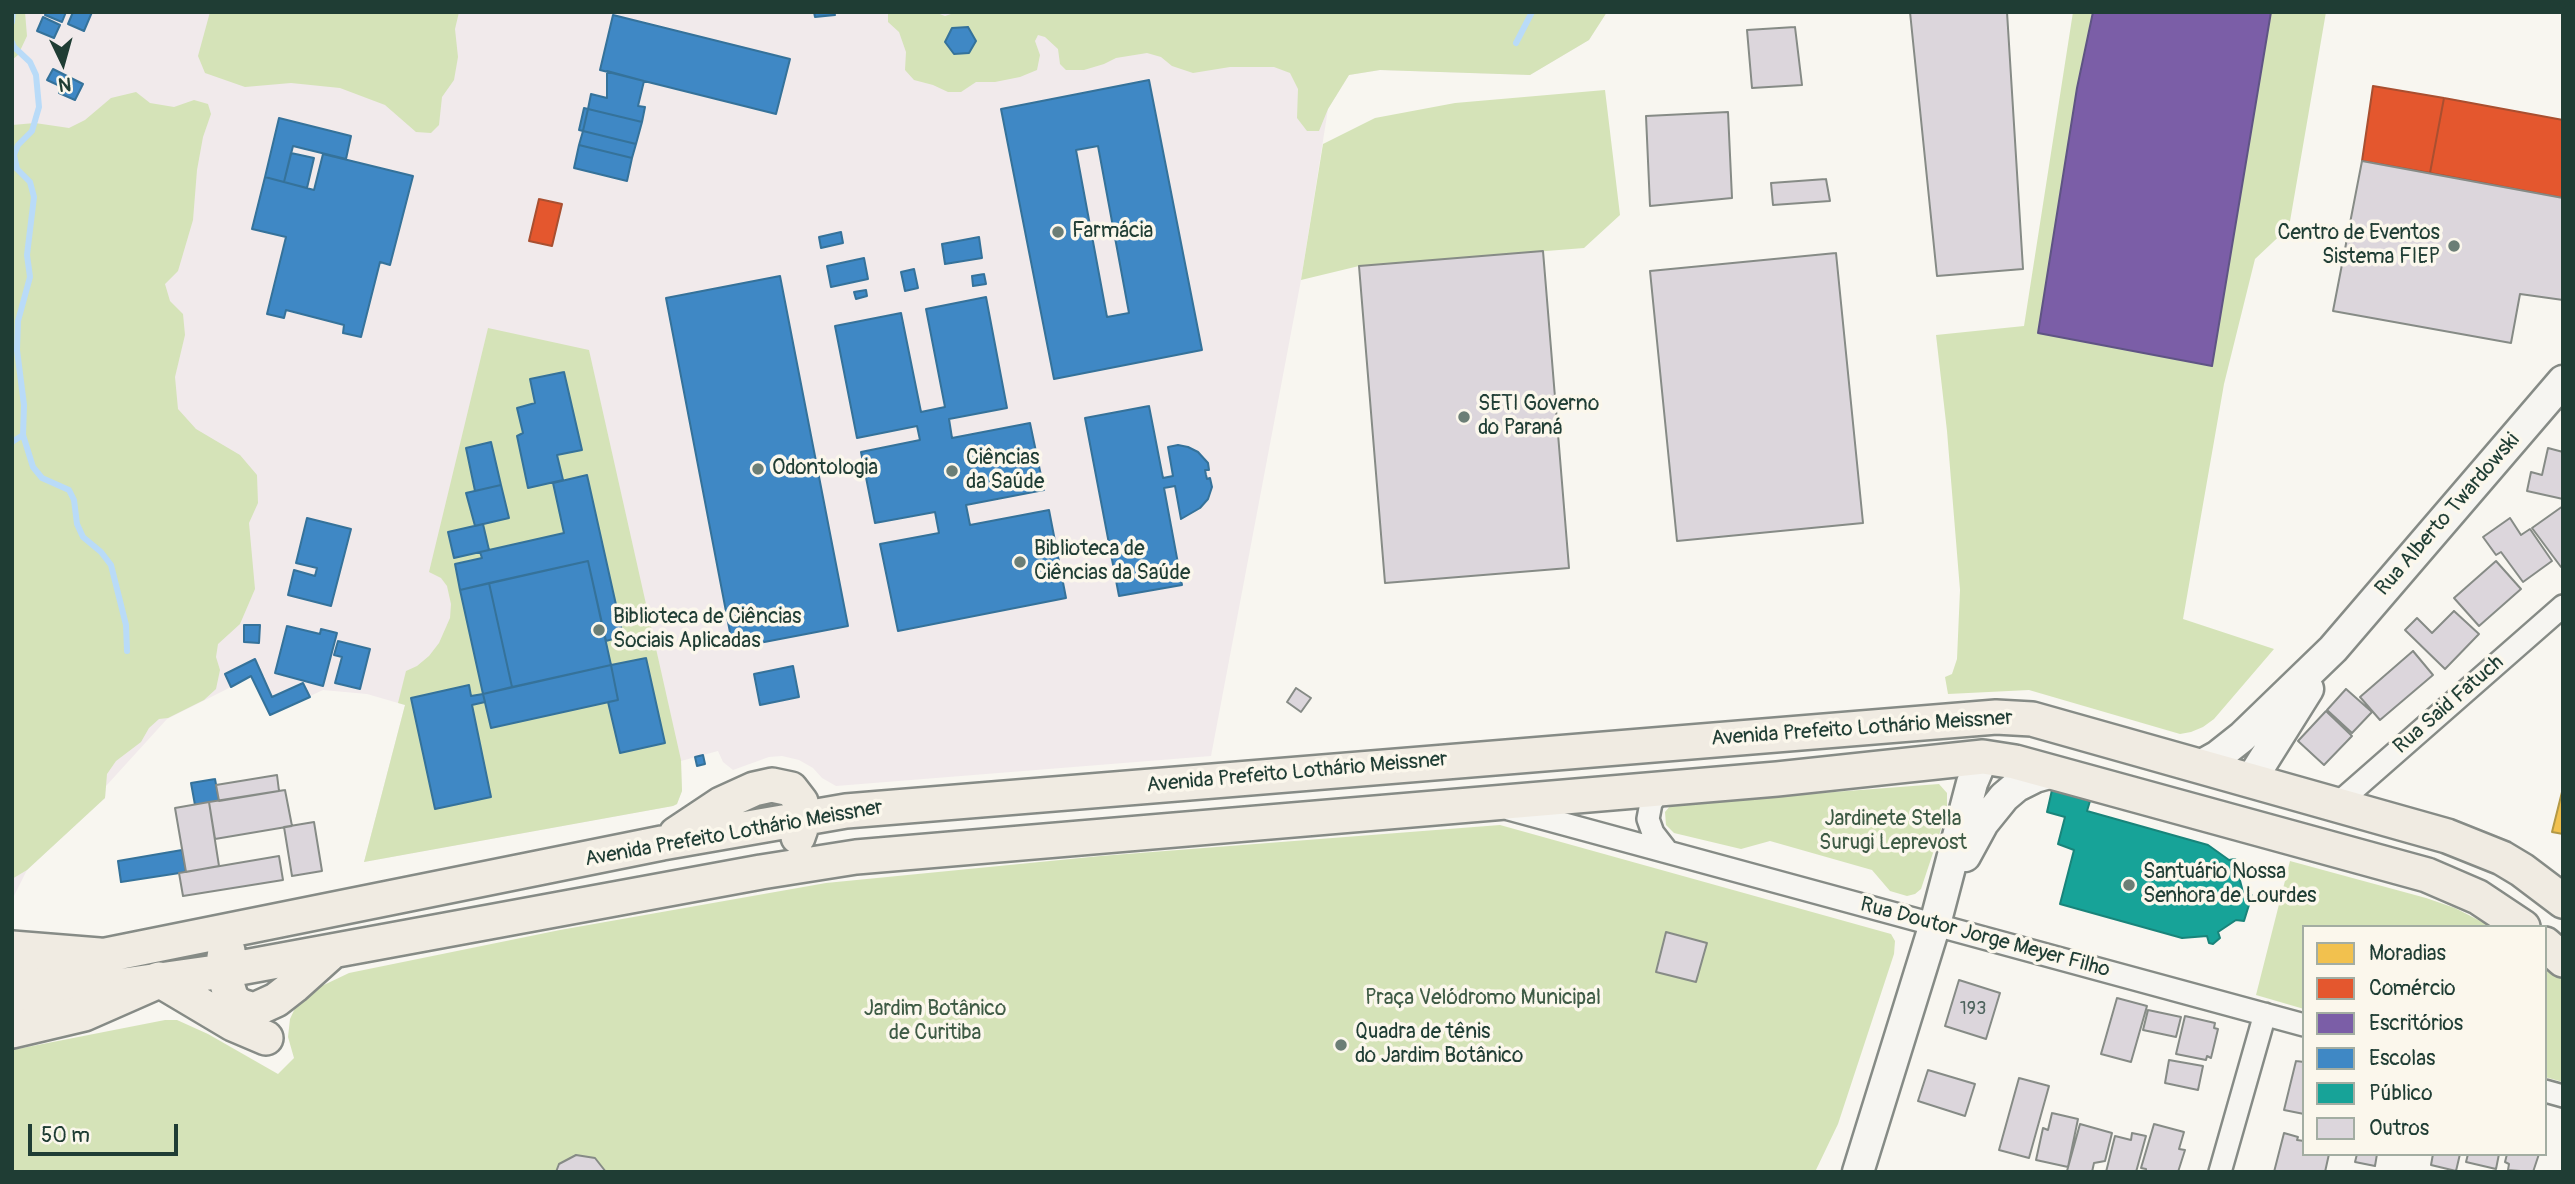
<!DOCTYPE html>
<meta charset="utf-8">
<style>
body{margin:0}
#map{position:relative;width:2575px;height:1184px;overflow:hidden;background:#f8f6f0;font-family:Pangolin,sans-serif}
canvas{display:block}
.frame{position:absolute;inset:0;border:14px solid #1f3d34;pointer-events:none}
.legend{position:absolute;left:2302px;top:925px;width:245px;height:231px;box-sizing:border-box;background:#fbf7ec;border:2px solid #a3ada2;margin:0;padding:9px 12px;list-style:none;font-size:21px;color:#1f3d34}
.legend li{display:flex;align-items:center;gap:14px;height:35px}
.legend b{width:35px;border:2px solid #a3ada2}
.north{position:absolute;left:28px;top:28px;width:70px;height:70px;-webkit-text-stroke:5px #fbf7ec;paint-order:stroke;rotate:175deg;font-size:19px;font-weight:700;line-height:28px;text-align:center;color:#1f3d34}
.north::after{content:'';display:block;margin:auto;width:24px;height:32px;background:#1f3d34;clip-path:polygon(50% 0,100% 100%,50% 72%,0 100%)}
.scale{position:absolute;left:28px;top:1124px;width:150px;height:32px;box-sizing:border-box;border:4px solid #1f3d34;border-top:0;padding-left:9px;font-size:21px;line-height:24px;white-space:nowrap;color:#1f3d34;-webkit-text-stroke:5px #fbf7ec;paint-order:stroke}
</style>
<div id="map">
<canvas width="2575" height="1184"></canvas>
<div class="frame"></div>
<ul class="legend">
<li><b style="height:19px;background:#f2c14e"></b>Moradias</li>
<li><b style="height:19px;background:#e4572e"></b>Comércio</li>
<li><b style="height:19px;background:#7b5ea7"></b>Escritórios</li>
<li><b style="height:19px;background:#3f88c5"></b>Escolas</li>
<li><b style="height:19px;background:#17a398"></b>Público</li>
<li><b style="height:19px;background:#dcd6dc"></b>Outros</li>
</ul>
<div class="north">N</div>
<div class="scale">50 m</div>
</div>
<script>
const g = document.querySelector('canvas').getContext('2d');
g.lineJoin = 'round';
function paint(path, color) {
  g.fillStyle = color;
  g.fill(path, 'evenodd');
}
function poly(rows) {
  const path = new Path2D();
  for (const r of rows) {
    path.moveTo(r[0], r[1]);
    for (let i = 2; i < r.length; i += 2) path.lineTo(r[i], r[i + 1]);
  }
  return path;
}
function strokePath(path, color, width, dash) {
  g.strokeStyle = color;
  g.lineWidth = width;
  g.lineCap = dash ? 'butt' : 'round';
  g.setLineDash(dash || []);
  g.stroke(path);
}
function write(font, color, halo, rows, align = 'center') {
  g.font = font + ' Pangolin,sans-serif';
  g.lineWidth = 7;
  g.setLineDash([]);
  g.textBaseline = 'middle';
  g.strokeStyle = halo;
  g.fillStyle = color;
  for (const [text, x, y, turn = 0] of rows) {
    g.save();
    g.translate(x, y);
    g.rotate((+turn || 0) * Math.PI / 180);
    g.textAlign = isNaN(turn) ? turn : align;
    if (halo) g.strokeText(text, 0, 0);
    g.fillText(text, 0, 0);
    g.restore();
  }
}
paint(poly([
 [12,12,1607,12,1589,40,1530,75,1380,70,1349,75,1328,109,1301,280,1211,756,836,786,822,778,813,768,799,760,782,756,769,757,733,770,723,762,718,751,681,761,682,791,677,804,673,806,364,862,405,705,367,694,323,690,270,715,251,677,167,719,106,786,105,798,27,870,12,900]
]), '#f1eaeb');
paint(poly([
 [12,12,25,12,27,36,18,55,12,60],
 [210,12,459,12,455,29,458,57,454,80,442,97,439,125,431,133,416,132,385,105,340,88,291,83,245,87,205,73,198,56],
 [888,12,934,12,945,16,957,12,1607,12,1589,40,1530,75,1380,70,1349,75,1328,109,1319,131,1307,131,1297,118,1298,89,1290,73,1274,67,1230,67,1193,73,1172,66,1161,57,1147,53,1116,58,1104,64,1084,70,1066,70,1060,64,1058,49,1045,37,1038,35,1035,41,1040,55,1037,70,1020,77,995,82,976,82,961,92,948,92,933,85,914,80,905,70,906,52,899,32,888,22],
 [2073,12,2326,12,2289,227,2255,259,2224,384,2183,619,2274,649,2214,719,2203,727,2191,732,2180,734,2029,690,1948,694,1945,677,1952,674,1957,659,1960,590,1947,431,1936,335,2024,326],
 [1605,90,1620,215,1584,248,1359,266,1301,280,1323,144,1375,118,1455,103],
 [136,92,150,103,174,107,194,100,208,104,211,114,203,137,197,170,193,220,178,271,165,284,170,301,183,314,185,335,175,377,178,409,196,429,240,455,257,475,258,503,249,523,255,589,240,624,218,644,216,657,220,670,216,689,204,700,168,718,159,719,149,728,141,742,116,761,107,774,105,798,27,870,12,879,12,125,35,123,69,128,85,120,111,98],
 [488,328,589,350,681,760,682,791,677,804,673,806,364,862,405,705,398,703,406,671,417,666,429,656,439,643,450,618,451,604,447,586,441,578,429,572],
 [1939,784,1947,793,1947,811,1921,889,1915,894,1907,896,1890,891,1872,870,1770,841,1741,849,1674,833,1666,825,1665,812,1670,806,1676,804],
 [1500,825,1891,934,1895,941,1894,954,1838,1124,1815,1172,12,1172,12,1050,165,1020,177,1020,208,1034,278,1074,294,1058,288,1037,290,1019,296,1006,307,993,349,973,560,930,826,883,1101,856],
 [2290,861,2426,898,2455,908,2492,927,2304,927,2304,1009,2256,995],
 [2545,966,2563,980,2563,1082,2545,1077]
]), '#d5e3b8');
const homes = poly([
 [2563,788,2563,834,2552,832,2563,788]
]);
paint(homes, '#f2c14e');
strokePath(homes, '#b39946', 2);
const shops = poly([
 [2373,86,2444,98,2430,173,2362,161,2373,86],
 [2444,98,2563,120,2563,198,2430,173,2444,98],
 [539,199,562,204,552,246,529,241,539,199]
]);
paint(shops, '#e4572e');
strokePath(shops, '#a94f30', 2);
const offices = poly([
 [2093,12,2271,12,2212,366,2038,333,2077,88,2093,12]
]);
paint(offices, '#7b5ea7');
strokePath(offices, '#5f5484', 2);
const schools = poly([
 [46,12,66,12,62,22,45,15,46,12],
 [73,12,92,12,84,31,68,24,73,12],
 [814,12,834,12,835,15,815,17,814,12],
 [613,15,790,59,776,114,600,70,613,15],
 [43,17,60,25,54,38,37,31,43,17],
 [968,27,976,41,969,53,954,54,945,42,952,28,968,27],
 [53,69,83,84,75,100,59,93,62,87,47,80,53,69],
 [607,71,644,81,638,106,645,107,642,122,588,109,591,94,607,98,607,71],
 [1149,80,1202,350,1054,379,1001,109,1149,80],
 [1098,146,1129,313,1107,317,1076,150,1098,146],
 [584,108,588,109,583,131,579,130,584,108],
 [588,109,642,122,636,144,583,131,588,109],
 [279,118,351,136,346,159,293,146,284,182,265,177,279,118],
 [583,131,636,144,632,158,579,145,583,131],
 [579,145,632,158,627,181,574,168,579,145],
 [291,153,314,158,307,188,284,182,291,153],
 [323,154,413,176,390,265,380,262,361,337,343,333,344,325,286,310,284,318,267,314,286,237,252,229,265,177,314,190,323,154],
 [841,232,843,243,821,248,819,237,841,232],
 [979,237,982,258,945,264,942,244,979,237],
 [864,258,868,279,831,287,827,266,864,258],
 [914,269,918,288,905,291,901,272,914,269],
 [984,274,986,284,973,286,972,276,984,274],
 [780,276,848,626,733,648,666,298,780,276],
 [866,290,867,296,856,299,854,292,866,290],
 [986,297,1007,408,949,419,952,438,1030,423,1044,490,966,505,970,525,1049,510,1066,598,898,631,880,544,939,533,935,512,875,523,861,452,920,440,917,426,857,438,835,326,901,313,921,412,945,407,926,309,986,297],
 [564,372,582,450,557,455,563,480,528,488,517,436,523,433,517,408,535,403,530,379,564,372],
 [1149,406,1163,478,1173,476,1168,447,1178,445,1188,447,1198,452,1208,463,1209,470,1205,470,1206,475,1207,479,1210,478,1212,487,1208,499,1200,508,1181,519,1175,486,1164,488,1182,585,1119,596,1085,418,1149,406],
 [491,442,501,485,475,491,466,448,491,442],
 [587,475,623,636,606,641,588,561,460,590,455,564,482,558,480,552,564,533,553,483,587,475],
 [501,485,509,518,475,526,466,493,501,485],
 [307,518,351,529,331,606,288,595,294,570,315,576,317,568,296,563,307,518],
 [483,524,489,550,454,558,448,532,483,524],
 [588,561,611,665,512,687,489,583,588,561],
 [489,583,512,687,483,694,460,590,489,583],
 [244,625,260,625,259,643,244,642,244,625],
 [287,626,320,634,321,629,337,633,323,686,275,673,287,626],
 [338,641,370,649,360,689,335,683,342,657,334,655,338,641],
 [646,658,665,743,620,753,608,702,618,700,611,665,646,658],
 [255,659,272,697,303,683,310,697,270,715,251,676,231,687,225,674,255,659],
 [611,665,618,700,491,728,483,694,611,665],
 [793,666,799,697,760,705,754,674,793,666],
 [469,685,471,696,483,694,485,702,472,705,491,797,435,809,411,698,469,685],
 [703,755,705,764,697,766,695,757,703,755],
 [215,779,219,801,195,805,191,783,215,779],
 [182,850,186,872,121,882,118,861,182,850]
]);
paint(schools, '#3f88c5');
strokePath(schools, '#35729a', 2);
const public = poly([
 [2052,790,2090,801,2087,811,2208,845,2229,860,2235,859,2239,863,2237,869,2243,892,2252,895,2244,921,2236,920,2218,932,2220,938,2213,944,2209,943,2207,936,2182,938,2060,904,2074,850,2058,844,2065,817,2047,812,2052,790]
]);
paint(public, '#17a398');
strokePath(public, '#19847a', 2);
strokePath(poly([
 [12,22,13,12],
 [12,42,14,47,30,62,36,75,39,107,32,131,18,145,14,155,17,169,30,182,34,197,27,255,30,277,18,321,17,350,24,405,23,435,33,467,42,478,69,490,74,500,77,524,83,537,101,552,111,565,126,625,127,651],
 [1516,43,1532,12],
 [12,442,23,435]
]), '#b9dbf8', 6);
const building = poly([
 [1910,12,2007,12,2023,269,1937,276,1910,12],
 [1795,27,1802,85,1752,88,1747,30,1795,27],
 [1728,112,1732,198,1650,206,1646,116,1728,112],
 [2362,161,2563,198,2563,300,2520,294,2511,343,2333,311,2362,161],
 [1826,179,1830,201,1773,205,1771,183,1826,179],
 [1543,251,1569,568,1385,583,1359,266,1543,251],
 [1836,253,1863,523,1677,541,1650,271,1836,253],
 [2548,448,2563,452,2563,499,2527,491,2531,472,2542,475,2548,448],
 [2563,506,2563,566,2561,567,2532,528,2563,506],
 [2510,518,2521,535,2530,529,2552,561,2523,582,2501,552,2496,555,2483,537,2510,518],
 [2496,561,2521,589,2479,626,2454,598,2496,561],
 [2454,611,2479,634,2445,669,2405,630,2417,618,2432,633,2454,611],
 [2413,651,2433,675,2380,720,2360,697,2413,651],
 [1296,688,1311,698,1301,712,1287,702,1296,688],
 [2346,689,2372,712,2352,733,2327,710,2346,689],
 [2326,711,2352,736,2324,765,2298,741,2326,711],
 [277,775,279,791,219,801,216,785,277,775],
 [285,790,292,826,215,839,209,802,285,790],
 [209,802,219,866,186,872,175,808,209,802],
 [314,822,322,871,292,876,284,827,314,822],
 [279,856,283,880,183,896,179,873,279,856],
 [1666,932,1707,943,1696,982,1656,972,1666,932],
 [1959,980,2000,993,1986,1039,1945,1026,1959,980],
 [2117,998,2147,1006,2131,1062,2101,1054,2117,998],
 [2148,1010,2181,1017,2176,1037,2143,1030,2148,1010],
 [2185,1016,2215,1023,2214,1028,2218,1029,2211,1058,2207,1056,2206,1060,2176,1054,2185,1016],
 [2169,1060,2203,1066,2198,1090,2165,1083,2169,1060],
 [2296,1061,2304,1062,2304,1114,2284,1110,2296,1061],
 [1928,1070,1975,1084,1965,1116,1918,1101,1928,1070],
 [2019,1078,2049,1086,2029,1158,1999,1150,2019,1078],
 [2052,1113,2078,1119,2068,1167,2036,1160,2043,1128,2048,1130,2052,1113],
 [2080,1124,2112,1133,2105,1161,2094,1163,2092,1172,2067,1171,2080,1124],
 [2154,1124,2184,1132,2179,1149,2185,1150,2178,1172,2146,1172,2146,1169,2141,1168,2154,1124],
 [2132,1133,2146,1136,2136,1172,2106,1172,2115,1136,2131,1140,2132,1133],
 [2284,1133,2298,1137,2297,1140,2304,1141,2304,1154,2329,1154,2325,1172,2274,1172,2284,1133],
 [2357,1154,2377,1154,2375,1166,2355,1162,2357,1154],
 [2433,1154,2460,1154,2456,1171,2431,1165,2433,1154],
 [2468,1154,2499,1154,2496,1169,2466,1162,2468,1154],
 [2507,1154,2539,1154,2533,1172,2508,1170,2509,1164,2505,1162,2507,1154],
 [576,1155,595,1158,606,1172,556,1172,559,1164,576,1155]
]);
paint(building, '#dcd6dc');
strokePath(building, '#868b86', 2);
const minor = poly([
 [2336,805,2563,606],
 [1509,809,2304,1025],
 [1667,851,1653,833,1648,819,1651,803,1658,793,1668,788],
 [2545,1091,2563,1096],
 [2220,1172,2265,1014]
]);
const secondary = poly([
 [2200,766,2218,756,2242,737,2333,649,2563,381],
 [2251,780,2308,689],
 [1965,856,1983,823,2004,797,2017,786,2035,777,2053,772],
 [1858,1172,1935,924,1972,783,1983,757]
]);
const primary = poly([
 [676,834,721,804,754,789,772,785,791,789,801,802,805,817,798,837],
 [2545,944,2563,960],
 [228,951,224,957,223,971,232,1000,241,1006,254,1010,276,1000,294,986,333,951],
 [12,974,662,843,846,811,1996,717,2032,719,2447,836,2502,858,2522,870,2563,901],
 [159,980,233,1024,266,1038],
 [12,1004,82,991,223,971,761,872,856,857,1777,779,1983,757,2015,762,2427,875,2478,897,2523,927]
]);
const trunk = poly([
 [12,949,99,956],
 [12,1030,84,1013,159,980]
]);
strokePath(minor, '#868b86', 26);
strokePath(secondary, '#868b86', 35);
strokePath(primary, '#868b86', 38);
strokePath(trunk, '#868b86', 40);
strokePath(minor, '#f6f5f1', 21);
strokePath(secondary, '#f6f5f1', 30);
strokePath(primary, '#f0ebe2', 33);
strokePath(trunk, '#f0ebe2', 35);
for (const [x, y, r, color] of [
 [1058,232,7,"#6b7e76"],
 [2454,246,7,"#6b7e76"],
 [1464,417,7,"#6b7e76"],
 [758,469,7,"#6b7e76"],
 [952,471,7,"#6b7e76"],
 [1020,562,7,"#6b7e76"],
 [599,630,7,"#6b7e76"],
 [2129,885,7,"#6b7e76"],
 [1341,1045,7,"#6b7e76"]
]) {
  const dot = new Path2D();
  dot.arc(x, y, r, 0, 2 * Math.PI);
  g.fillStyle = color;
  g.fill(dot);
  strokePath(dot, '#fbf7ec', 2.5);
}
write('18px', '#4e635e', null, [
 ["193",1973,1009]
]);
write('21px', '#1f3d34', '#fbf7ec', [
 ["Farmácia",1072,232],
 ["Centro de Eventos",2440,234,"right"],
 ["Sistema FIEP",2440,258,"right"],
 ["SETI Governo",1478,405],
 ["do Paraná",1478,429],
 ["Ciências",966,459],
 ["da Saúde",966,483],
 ["Odontologia",772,469],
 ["Biblioteca de",1034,550],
 ["Ciências da Saúde",1034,574],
 ["Biblioteca de Ciências",613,618],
 ["Sociais Aplicadas",613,642],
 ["Santuário Nossa",2143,873],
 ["Senhora de Lourdes",2143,897],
 ["Quadra de tênis",1355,1033],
 ["do Jardim Botânico",1355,1057]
], 'left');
write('21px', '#1f3d34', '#fbf7ec', [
 ["Rua Alberto Twardowski",2448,515,-49],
 ["Rua Said Fatuch",2449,705,-41],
 ["Avenida Prefeito Lothário Meissner",1862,729,-4],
 ["Avenida Prefeito Lothário Meissner",1297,773,-5],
 ["Avenida Prefeito Lothário Meissner",734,834,-10],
 ["Rua Doutor Jorge Meyer Filho",1985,938,15]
]);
write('21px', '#3e5b45', '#fbf7ec', [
 ["Jardinete Stella",1893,820],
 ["Surugi Leprevost",1893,844],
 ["Praça Velódromo Municipal",1483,999],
 ["Jardim Botânico",935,1010],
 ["de Curitiba",935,1034]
]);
</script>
